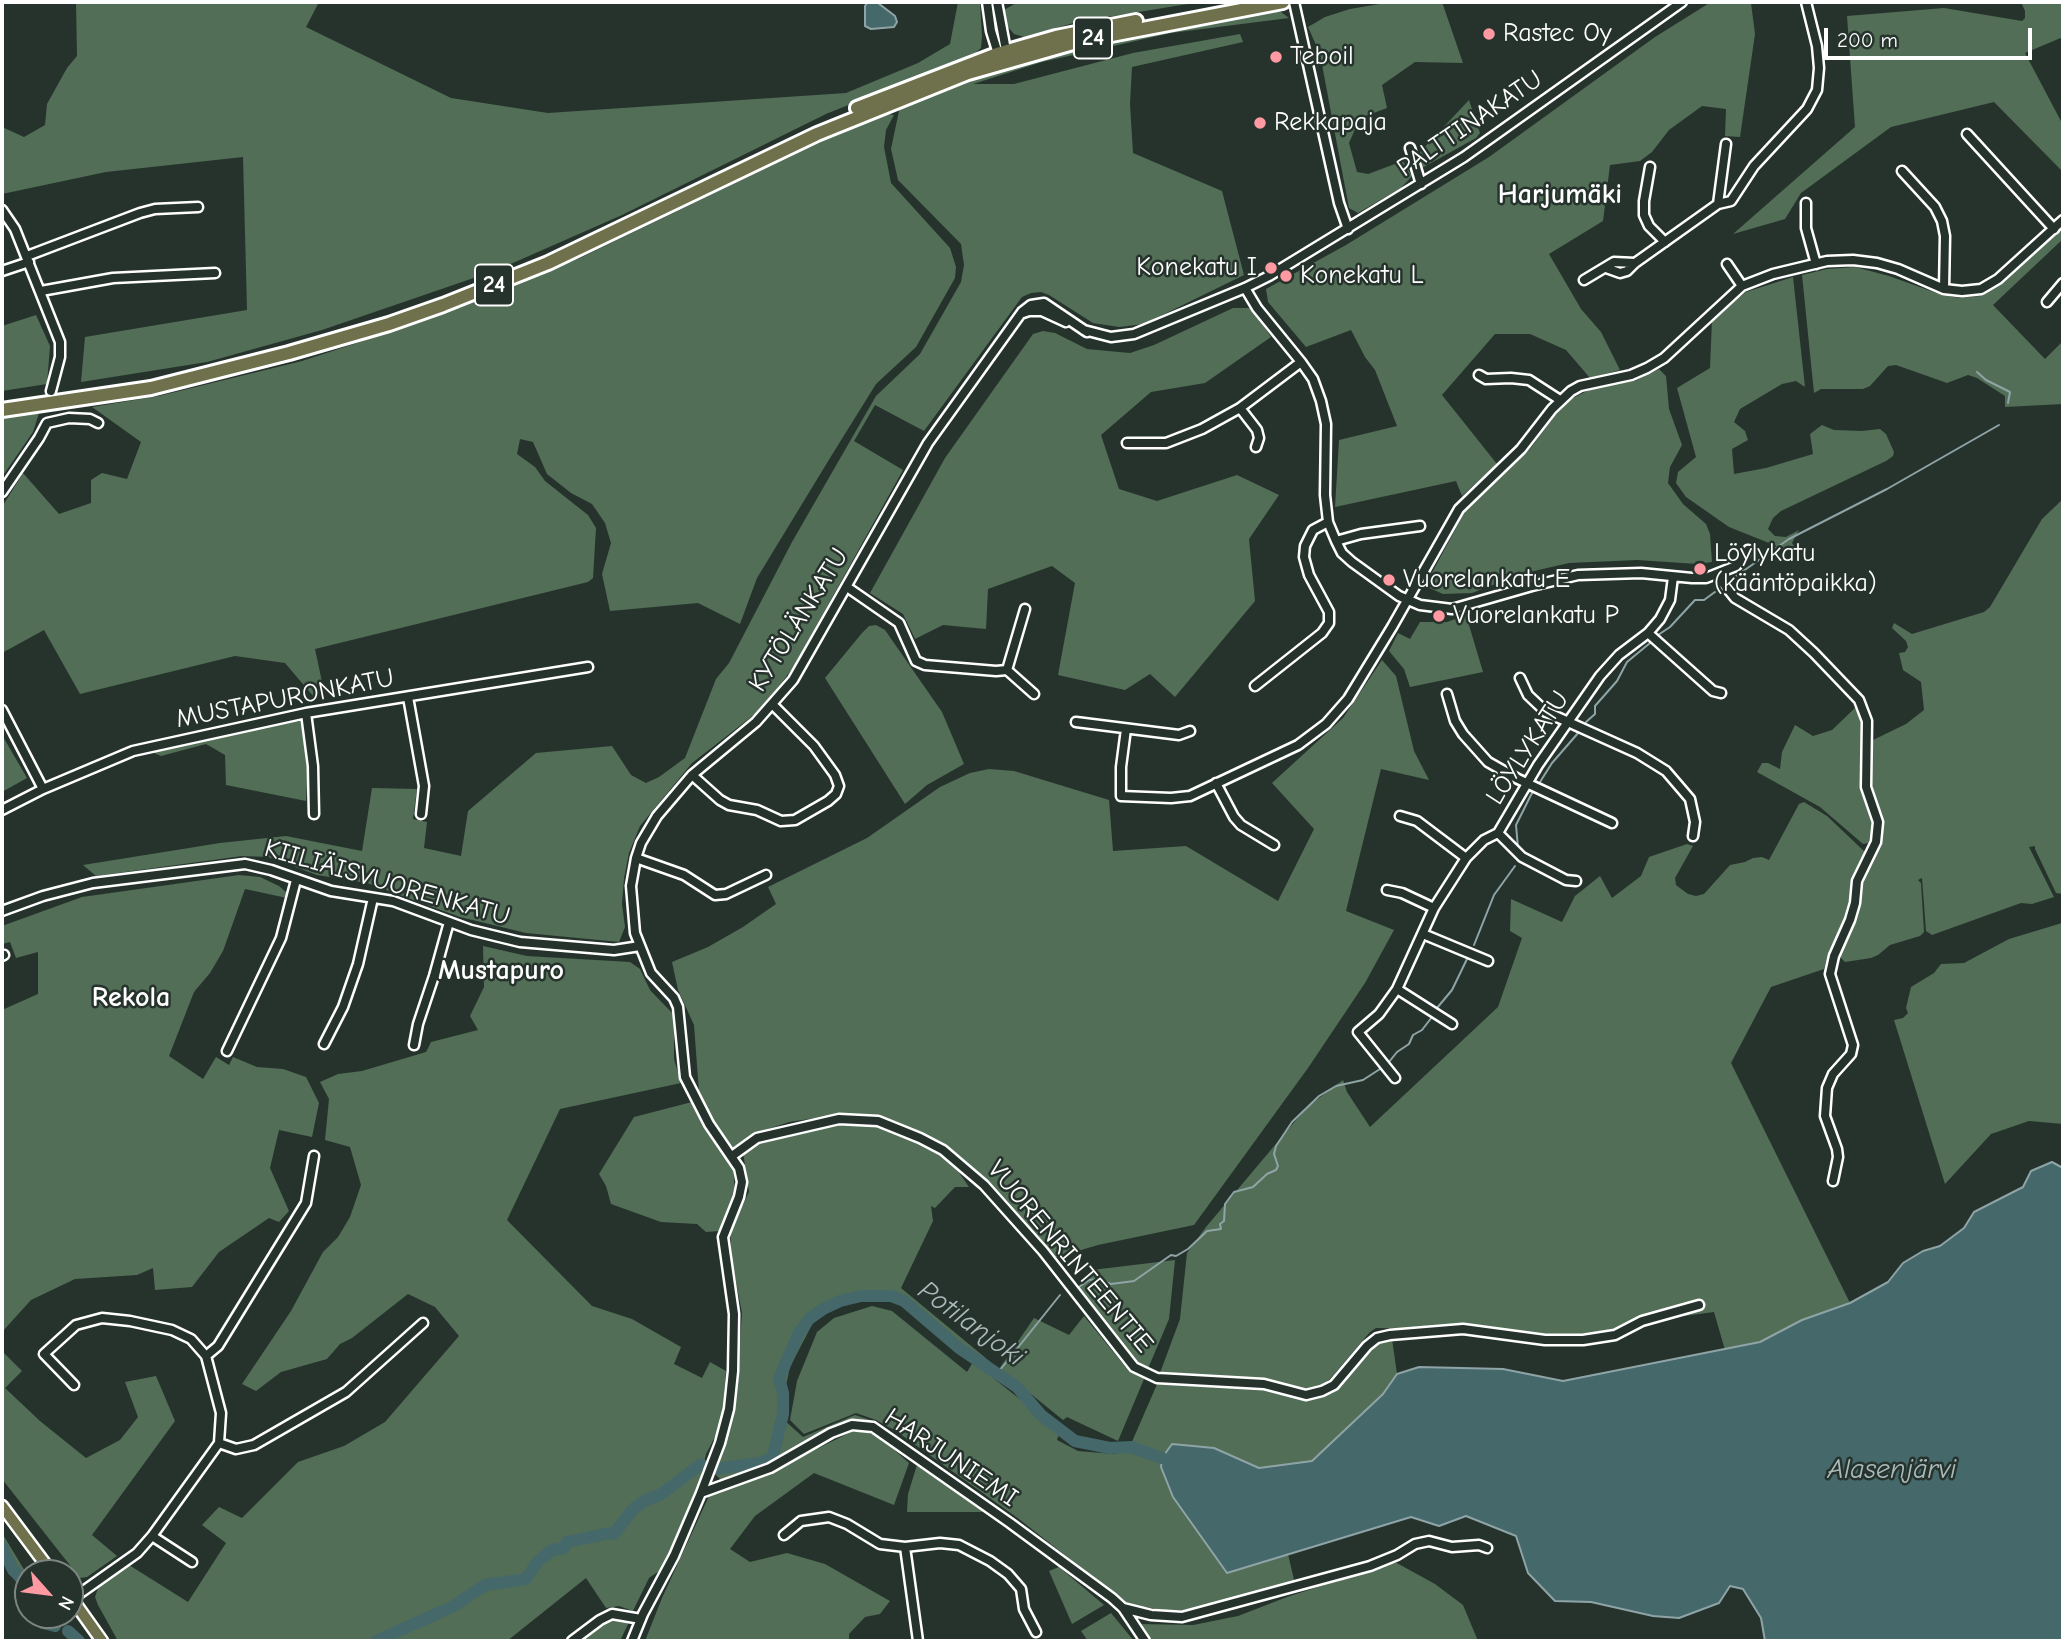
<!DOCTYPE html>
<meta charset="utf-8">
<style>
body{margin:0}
#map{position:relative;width:2065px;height:1643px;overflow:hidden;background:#26332d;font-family:"Comic Neue",sans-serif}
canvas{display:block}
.frame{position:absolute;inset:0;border:4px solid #fff;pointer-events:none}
.north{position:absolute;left:14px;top:1559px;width:70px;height:70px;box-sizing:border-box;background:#26332d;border:2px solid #7d8581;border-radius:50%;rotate:118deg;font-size:19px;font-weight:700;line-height:28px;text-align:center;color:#fff}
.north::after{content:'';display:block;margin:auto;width:24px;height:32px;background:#ff9aa2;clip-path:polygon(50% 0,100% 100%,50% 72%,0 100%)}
.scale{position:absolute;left:1824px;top:28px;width:208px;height:32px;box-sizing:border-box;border:4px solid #fff;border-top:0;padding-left:9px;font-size:21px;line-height:24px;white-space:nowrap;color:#fff;-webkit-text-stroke:5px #26332d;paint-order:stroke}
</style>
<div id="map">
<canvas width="2065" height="1643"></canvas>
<div class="frame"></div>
<div class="north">N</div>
<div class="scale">200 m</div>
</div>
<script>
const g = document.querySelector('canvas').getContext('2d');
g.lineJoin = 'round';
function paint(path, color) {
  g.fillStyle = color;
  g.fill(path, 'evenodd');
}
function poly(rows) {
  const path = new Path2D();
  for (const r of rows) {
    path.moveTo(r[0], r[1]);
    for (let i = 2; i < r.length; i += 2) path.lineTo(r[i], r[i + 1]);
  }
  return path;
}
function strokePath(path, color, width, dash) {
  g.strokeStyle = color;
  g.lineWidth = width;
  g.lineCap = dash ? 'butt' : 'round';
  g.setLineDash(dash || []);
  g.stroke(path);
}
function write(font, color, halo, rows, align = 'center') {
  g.font = font + ' "Comic Neue",sans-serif';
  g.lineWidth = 5;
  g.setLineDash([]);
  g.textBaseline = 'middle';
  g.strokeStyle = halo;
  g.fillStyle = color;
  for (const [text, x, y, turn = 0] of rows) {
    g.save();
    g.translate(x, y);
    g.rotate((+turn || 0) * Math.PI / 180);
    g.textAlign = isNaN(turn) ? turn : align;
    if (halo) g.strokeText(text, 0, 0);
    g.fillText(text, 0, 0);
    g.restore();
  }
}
paint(poly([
 [76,2,319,2,306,27,451,98,548,113,846,93,918,63,950,44,958,2,980,2,982,36,981,48,973,55,826,114,622,215,497,270,322,330,207,362,81,382,85,337,247,310,243,157,106,172,2,194,2,127,24,137,45,125,47,104,67,68,77,56],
 [1018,2,1200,2,1077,22,1024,37,1014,34,1008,27,1004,10],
 [1391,2,1442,2,1463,63,1415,62,1382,85,1387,108,1360,118,1349,143,1357,172,1368,174,1403,161,1412,176,1401,188,1358,213,1349,208,1320,54,1308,27,1325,17,1350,9],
 [1711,2,1751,3,1755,34,1740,137,1725,136,1726,109,1702,106,1669,130,1652,152,1640,161,1610,165,1603,221,1549,254,1581,309,1601,332,1620,370,1590,378,1566,350,1530,334,1495,334,1442,395,1497,464,1462,496,1456,481,1335,507,1339,440,1397,426,1375,370,1365,357,1351,330,1306,347,1268,302,1266,289,1346,245,1489,157,1655,37],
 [2021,2,2063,2,2063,37,2025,53,2063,125,2063,172,1994,102,1891,127,1801,193,1785,219,1733,234,1855,127,1847,16,1944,8,2022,21,2025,18,2025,11],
 [1271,12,1281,12,1289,18,1171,33,1042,62,973,84,1014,84,1133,53,1240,34,1243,42,1132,67,1130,104,1133,153,1222,191,1244,275,1144,324,1119,327,1093,323,1049,295,1041,292,1031,293,1022,297,924,431,875,405,854,441,903,470,794,666,764,707,692,763,640,826,629,853,624,878,622,904,625,927,619,942,526,933,460,917,367,883,317,875,268,857,242,856,96,876,83,865,220,843,286,836,362,851,372,788,417,789,413,819,427,822,424,848,461,856,468,811,536,753,612,746,631,775,646,783,659,777,685,758,716,679,729,663,792,542,876,396,920,354,961,282,964,265,961,244,898,180,891,149,900,106,1031,59,1084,44,1186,25],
 [1469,100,1480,133,1476,138,1422,168,1419,161,1420,152],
 [880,113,894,115,886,130,884,147,891,183,950,248,956,267,955,278,916,347,876,384,830,458,757,578,740,624,698,603,610,611,602,574,611,543,605,523,592,504,571,493,547,474,533,442,520,439,517,454,535,467,545,481,588,515,596,528,593,578,588,582,315,649,325,696,313,696,285,663,235,656,80,694,44,630,2,653,2,507,23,473,59,514,91,503,91,480,102,473,127,479,141,442,92,407,159,396,302,361,430,319,580,258],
 [2063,227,2063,239,1993,305,2045,359,2063,341,2063,404,2005,407,2005,396,1977,378,1968,375,1947,383,1896,365,1888,366,1870,386,1863,389,1821,389,1814,393,1802,275,1827,269,1855,267,1889,276,1942,295,1960,298,1980,296,1999,285],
 [1793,277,1805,387,1796,381,1782,384,1740,409,1734,422,1745,431,1748,440,1732,449,1734,474,1766,468,1813,454,1810,434,1822,425,1834,430,1862,431,1880,429,1886,434,1894,452,1893,456,1886,461,1781,511,1773,518,1768,529,1775,536,1786,537,1799,530,1792,543,1796,548,1795,550,1784,549,1729,527,1686,497,1676,483,1678,472,1696,457,1677,388,1710,368,1712,320,1746,292],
 [1233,308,1251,308,1271,337,1205,383,1151,392,1101,435,1119,489,1157,501,1237,475,1279,495,1249,539,1255,601,1175,697,1150,674,1125,690,1058,675,1075,583,1052,566,988,589,986,629,943,625,915,639,903,614,870,593,945,458,1033,334,1043,331,1055,333,1087,349,1130,353,1154,345],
 [36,315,50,346,47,384,2,391,2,326],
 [1659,369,1666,376,1669,409,1682,445,1670,467,1668,483,1683,504,1706,524,1710,534,1712,562,1698,564,1637,560,1569,563,1521,574,1472,593,1443,594,1425,586,1464,513,1530,449,1556,414,1571,399,1595,387,1635,381],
 [41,407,33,432,2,477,2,414],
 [2063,499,2063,894,2056,893,2035,849,2035,846,2029,847,2054,897,2032,904,2021,903,1932,935,1926,931,1922,878,1918,880,1921,883,1924,932,1920,936,1890,945,1878,955,1871,958,1845,962,1841,958,1841,953,1854,924,1865,873,1883,838,1883,827,1875,802,1871,780,1872,764,1869,763,1871,741,1906,724,1924,710,1921,682,1903,670,1899,653,1905,652,1908,647,1906,641,1892,628,1894,623,1912,634,1984,612,1990,607,2042,519],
 [1466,615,1483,672,1410,687,1404,669,1389,651,1398,633,1410,639,1420,622,1447,622],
 [876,625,885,630,942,712,964,764,927,785,905,804,825,678,862,633,869,626],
 [1382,660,1396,676,1414,751,1429,780,1381,769,1346,911,1394,930,1365,983,1308,1068,1194,1225,1098,1245,1054,1258,1045,1244,1015,1213,939,1148,882,1120,843,1114,789,1122,756,1133,735,1150,713,1121,699,1092,694,1025,678,990,672,962,708,947,743,927,776,904,768,887,867,838,940,787,970,773,989,769,1014,771,1109,800,1113,851,1186,846,1278,901,1314,829,1272,783,1343,718],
 [1855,708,1864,721,1862,781,1864,799,1873,828,1869,843,1863,844,1820,807,1757,772,1762,763,1768,763,1780,769,1782,752,1795,725,1813,736,1832,730],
 [301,721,308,768,306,801,226,785,225,755,206,744,161,756,154,753,153,749,243,730],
 [2,735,27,778,2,792],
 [1804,802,1827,816,1865,852,1855,871,1857,873,1847,914,1828,954,1824,969,1771,987,1731,1063,1850,1303,1802,1320,1760,1342,1725,1350,1714,1312,1684,1316,1677,1306,1642,1315,1614,1329,1555,1338,1514,1330,1474,1326,1426,1329,1376,1328,1370,1332,1330,1379,1317,1388,1306,1391,1295,1390,1264,1381,1160,1373,1180,1319,1187,1253,1206,1227,1307,1107,1343,1080,1347,1092,1370,1127,1498,1007,1522,938,1510,931,1511,899,1562,922,1575,896,1600,876,1612,898,1641,876,1649,857,1687,844,1693,846,1675,878,1676,885,1688,894,1696,896,1704,894,1730,865,1745,862,1753,858,1762,857,1769,860,1799,804],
 [239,875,260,877,279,886,287,893,287,898,245,889,223,951,210,973,194,992,169,1056,203,1079,216,1057,229,1065,233,1057,257,1067,283,1069,306,1077,319,1103,312,1137,279,1130,270,1168,289,1211,279,1222,269,1218,219,1252,192,1287,155,1290,153,1268,137,1275,75,1279,31,1300,2,1332,2,1010,38,994,38,952,16,958,10,942,2,944,2,926,82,897],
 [2063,917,2063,1124,2029,1121,1991,1134,1945,1184,1894,1020,1903,1018,1908,1013,1906,1008,1911,987,1934,973,1941,964,1964,963,2009,939,2062,923],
 [483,946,527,956,630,962,640,969,650,990,674,1015,674,1059,681,1083,560,1109,507,1220,592,1306,632,1319,681,1347,674,1364,702,1378,710,1362,726,1371,723,1408,719,1429,706,1454,696,1498,665,1567,649,1578,633,1611,619,1606,606,1608,586,1578,507,1641,118,1641,98,1605,95,1597,98,1588,129,1565,188,1602,226,1543,202,1525,219,1507,242,1518,298,1462,344,1446,385,1422,459,1336,435,1307,408,1294,352,1338,340,1344,327,1359,281,1372,256,1391,242,1384,291,1311,323,1252,338,1237,350,1217,361,1185,350,1147,325,1140,329,1099,320,1082,338,1074,362,1071,426,1052,431,1042,478,1030,470,1016,484,987],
 [692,1102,733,1165,735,1195,720,1231,706,1232,697,1224,661,1222,611,1204,606,1186,599,1174,634,1117],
 [840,1122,878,1127,915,1140,936,1152,958,1171,969,1187,955,1187,935,1208,931,1206,933,1221,901,1288,999,1369,1034,1318,1069,1335,1084,1316,1128,1370,1144,1379,1118,1441,1067,1417,1063,1420,1000,1369,995,1374,905,1300,870,1295,819,1311,790,1367,785,1390,783,1419,803,1437,855,1415,879,1423,855,1420,829,1430,801,1448,723,1482,715,1474,730,1426,740,1341,742,1313,732,1261,730,1231,749,1192,743,1152,756,1142],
 [1175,1260,1169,1319,1147,1371,1133,1362,1078,1288,1092,1270],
 [872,1306,892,1311,967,1372,973,1362,1060,1431,1057,1440,1078,1451,1114,1454,1130,1450,1162,1460,1161,1468,1227,1573,1288,1554,1295,1584,1181,1612,1128,1605,1019,1519,896,1431,876,1420,856,1413,804,1434,790,1420,797,1381,817,1332,834,1318],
 [1392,1339,1397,1374,1383,1394,1312,1461,1259,1468,1214,1448,1172,1444,1163,1458,1131,1444,1158,1382,1261,1389,1291,1397,1307,1398,1337,1389,1375,1347,1380,1342],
 [2,1351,22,1371,5,1388,40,1421,86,1458,120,1440,138,1417,125,1382,156,1376,175,1421,92,1535,117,1556,87,1577,80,1578,2,1479],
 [873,1431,909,1463,894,1505,814,1473,755,1516,730,1549,750,1562,787,1553,825,1564,890,1601,880,1614,865,1617,849,1634,849,1641,645,1641,662,1598,709,1496,772,1471,851,1432],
 [917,1465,984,1512,907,1512,908,1494],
 [2,1533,28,1576,28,1609,26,1597,2,1561],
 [1395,1562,1435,1584,1463,1605,1478,1641,1148,1641,1136,1624,1193,1625,1238,1616,1287,1597],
 [1059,1567,1104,1605,1072,1624,1049,1571],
 [1111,1613,1134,1641,1088,1641,1081,1631],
 [620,1618,629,1622,620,1641,584,1640,608,1620]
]), '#526e56');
const water = poly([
 [873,2,878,3,895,16,897,22,894,27,871,29,865,26,865,6,867,3,873,2],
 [2052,1162,2063,1168,2063,1641,1765,1641,1761,1618,1743,1589,1730,1586,1719,1603,1679,1618,1653,1616,1591,1602,1555,1601,1528,1573,1516,1536,1466,1516,1439,1526,1411,1517,1227,1573,1173,1497,1161,1467,1162,1458,1172,1444,1214,1448,1259,1468,1312,1461,1383,1394,1397,1374,1419,1367,1503,1369,1563,1381,1760,1342,1802,1320,1850,1303,1888,1282,1903,1263,1923,1251,1940,1246,1964,1228,1974,1212,2023,1187,2031,1171,2052,1162]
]);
paint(water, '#45686b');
strokePath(water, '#8fa4a6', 2);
strokePath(poly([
 [1977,372,1986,380,2010,392,2008,403],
 [1729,581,1789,539,1887,489,1999,425],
 [1658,635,1670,627,1695,600,1704,600,1719,589],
 [1586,722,1595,714,1595,706,1617,681,1627,662,1650,643],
 [1540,782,1552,763,1579,732],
 [1518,848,1516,825,1533,791],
 [1474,945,1494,895,1515,866],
 [1437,1008,1452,990,1467,959],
 [1389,1062,1397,1052,1409,1044,1413,1035,1422,1030,1432,1017],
 [1076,1289,1089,1280,1097,1279,1111,1284,1134,1281,1171,1255,1176,1256,1188,1249,1207,1231,1221,1229,1220,1224,1224,1221,1225,1204,1234,1192,1253,1187,1267,1174,1276,1170,1278,1166,1274,1154,1276,1146,1292,1122,1319,1096,1336,1086,1363,1080,1380,1069],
 [996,1375,1060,1295]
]), '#8fa4a6', 2);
strokePath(poly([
 [717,1469,764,1462,773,1456,783,1414,783,1393,779,1378,799,1333,809,1319,823,1309,840,1301,861,1296,891,1296,904,1301,959,1348,1017,1387,1041,1415,1075,1441,1110,1448,1131,1447,1162,1458],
 [2,1547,13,1570,22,1579,28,1590],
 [35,1615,43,1623,55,1626],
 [68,1631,79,1641],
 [376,1641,452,1607,485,1585,526,1579,538,1561,552,1550,564,1548,567,1542,610,1533,614,1534,633,1509,646,1500,660,1495,701,1464]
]), '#45686b', 12);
const minor = poly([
 [987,2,991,31,999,57],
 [997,2,1007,56],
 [1294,2,1339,203,1348,229],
 [1967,134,2054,229],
 [1410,148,1421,184],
 [1650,167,1644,201,1644,215,1649,226,1665,242],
 [1902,171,1935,207,1942,221,1945,236,1944,289],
 [1806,203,1806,228,1816,264],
 [1718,204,1726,144],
 [2,210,15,229,60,342,60,357,51,391],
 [27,256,140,213,155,209,198,207],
 [1727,264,1742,286],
 [1606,268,1620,273,1627,271,1635,263,1718,204,1731,201,1754,166,1807,109,1817,90,1819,68,1817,46,1806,2],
 [2,271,29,262],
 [1584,280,1614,262,1635,263],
 [1245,288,1257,308,1301,362,1313,379,1321,401,1326,424,1325,495,1328,522,1336,541,1342,553,1352,562,1399,596,1420,605,1452,609,1532,586,1578,575,1641,573,1692,578,1706,578,1736,566,1748,550],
 [41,291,113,278,215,273],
 [2047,302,2063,283],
 [1023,313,1029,311,1042,311,1066,322],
 [1084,330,1111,337,1134,334,1245,288,1269,276,1464,157,1682,2],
 [1479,375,1486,379,1511,378,1529,380,1560,400],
 [1240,408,1257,430,1259,438,1256,447],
 [1127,443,1166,443,1202,429,1240,408,1301,362],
 [2,492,39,438,47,423,69,418,90,419,98,423],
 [1336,541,1361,534,1420,526],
 [1719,574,1723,583,1735,598,1789,630,1814,653,1859,700,1867,721,1866,787,1878,822,1876,842,1857,881,1855,903,1850,920,1834,956,1830,974,1853,1045,1851,1054,1833,1074,1827,1088,1825,1116,1837,1149,1838,1157,1833,1181],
 [847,587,899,623,916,661,925,665,996,671,1007,670,1034,694],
 [1648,633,1713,691,1721,693],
 [1007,670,1025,609],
 [1520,678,1528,695,1546,712,1637,753,1666,771,1690,799,1695,822,1693,836],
 [1255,686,1322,633,1329,623,1329,612,1309,575,1304,557,1305,546,1313,530,1328,522],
 [1447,694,1455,721,1463,734,1488,762,1518,779,1612,823],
 [408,697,424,786,421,814],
 [2,710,43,789],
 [306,713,313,766,314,814],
 [1076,722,1179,735,1190,731],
 [1126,729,1121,767,1121,796,1171,798,1190,796,1298,745,1326,724,1348,699,1392,627,1459,509,1521,449,1552,409,1571,391,1580,386,1631,375,1647,368,1664,358,1742,286,1773,274,1827,261,1853,260,1877,263,1898,269,1944,289,1962,291,1981,289,1998,279,2063,220],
 [692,775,720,800,729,805,757,810,781,821,795,820,828,801,836,794,839,786,835,775,814,746,773,705],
 [1216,783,1234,817,1241,825,1274,845],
 [2,810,43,789,133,751,306,713,588,667],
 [1400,816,1417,821,1466,858],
 [1498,833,1522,857,1566,880,1576,881],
 [636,858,684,875,715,895,726,894,766,875],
 [1387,890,1402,893,1434,908],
 [2,911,43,896,93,883,245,864,271,870,331,891,393,901,471,930,520,942,614,950,640,946],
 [1423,934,1488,961],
 [2,956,4,955],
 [1397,989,1452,1024],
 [324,1044,343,1007,358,964,373,898],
 [414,1045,418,1024,434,976,449,922],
 [227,1051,281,938,296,880],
 [1395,1078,1358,1032,1379,1014,1397,989,1434,908,1466,858,1484,840,1498,833,1538,765,1600,676,1619,655,1648,633,1660,619,1670,600,1673,577],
 [732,1156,757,1138,839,1119,878,1121,920,1138,943,1150,984,1185,1043,1251,1134,1367,1157,1378,1264,1384,1306,1395,1322,1391,1334,1385,1367,1346,1377,1338,1390,1335,1463,1329,1545,1340,1583,1340,1615,1335,1642,1321,1699,1305],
 [206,1356,218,1346,306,1203,314,1156],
 [219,1443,236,1449,254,1445,346,1392,423,1323],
 [701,1493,770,1468,831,1433,852,1425,873,1427,1010,1523,1112,1598,1123,1608,1145,1641],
 [784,1535,801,1521,829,1517,847,1524,880,1544,905,1547,940,1543,959,1545,990,1561,1008,1574,1021,1589,1024,1609,1036,1632],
 [152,1536,192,1562],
 [905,1547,918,1641],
 [72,1599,137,1553,152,1536,219,1443,221,1413,206,1356,191,1339,172,1330,130,1321,102,1318,76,1325,44,1354,74,1385],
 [1123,1608,1151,1615,1182,1617,1370,1566,1397,1555,1415,1544,1429,1541,1452,1547,1479,1545,1487,1548],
 [572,1641,600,1620,612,1614,641,1619],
 [632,1641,643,1614,674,1556,701,1493,720,1443,729,1409,733,1371,734,1314,723,1237,739,1197,742,1182,739,1168,709,1124,685,1077,678,1007,674,998,651,973,635,933,631,886,636,858,641,843,657,816,692,775,756,722,793,680,928,443,1022,312,1031,305,1044,303,1087,332]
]);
const major = poly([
 [2,1506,52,1573],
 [70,1596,102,1641]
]);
const highway = poly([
 [857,108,997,54,1056,37,1136,21],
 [2,410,151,388,289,353,389,324,443,305,548,263,817,134,968,73,1080,41,1283,2]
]);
strokePath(minor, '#fff', 13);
strokePath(major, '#fff', 15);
strokePath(highway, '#fff', 18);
strokePath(minor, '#26332d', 8);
strokePath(major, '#6e714b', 10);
strokePath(highway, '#6e714b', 12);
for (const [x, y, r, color] of [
 [1489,34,7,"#ff9aa2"],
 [1276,57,7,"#ff9aa2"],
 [1260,123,7,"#ff9aa2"],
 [1271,268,7,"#ff9aa2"],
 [1286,276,7,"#ff9aa2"],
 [1700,569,7,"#ff9aa2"],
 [1389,580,7,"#ff9aa2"],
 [1439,616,7,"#ff9aa2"]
]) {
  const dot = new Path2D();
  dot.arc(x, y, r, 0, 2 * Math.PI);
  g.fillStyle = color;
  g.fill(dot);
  strokePath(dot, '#26332d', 2.5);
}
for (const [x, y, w] of [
 [1093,38,38],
 [494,285,38]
]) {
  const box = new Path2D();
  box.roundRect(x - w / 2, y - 20.5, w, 41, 5);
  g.fillStyle = '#26332d';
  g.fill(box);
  strokePath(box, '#fff', 2);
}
write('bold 24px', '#fff', null, [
 ["24",1093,38],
 ["24",494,285]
]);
write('26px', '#fff', '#26332d', [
 ["Rastec Oy",1503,34],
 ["Teboil",1290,57],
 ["Rekkapaja",1274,123],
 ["Konekatu I",1257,268,"right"],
 ["Konekatu L",1300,276],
 ["Löylykatu",1714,554],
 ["(kääntöpaikka)",1714,584],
 ["Vuorelankatu E",1403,580],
 ["Vuorelankatu P",1453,616]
], 'left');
write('26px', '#fff', '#26332d', [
 ["PALTTINAKATU",1470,124,-34],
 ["KYTÖLÄNKATU",799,620,-58],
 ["MUSTAPURONKATU",285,699,-11],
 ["LÖYLYKATU",1528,748,-57],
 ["KIILIÄISVUORENKATU",387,883,16],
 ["VUORENRINTEENTIE",1070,1257,50],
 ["HARJUNIEMI",951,1458,34]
]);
write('bold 28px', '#fff', '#26332d', [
 ["Harjumäki",1560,195],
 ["Mustapuro",501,971],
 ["Rekola",131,998]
]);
write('italic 28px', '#abbbbc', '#26332d', [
 ["Potilanjoki",971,1324,36],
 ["Alasenjärvi",1892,1470]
]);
</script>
